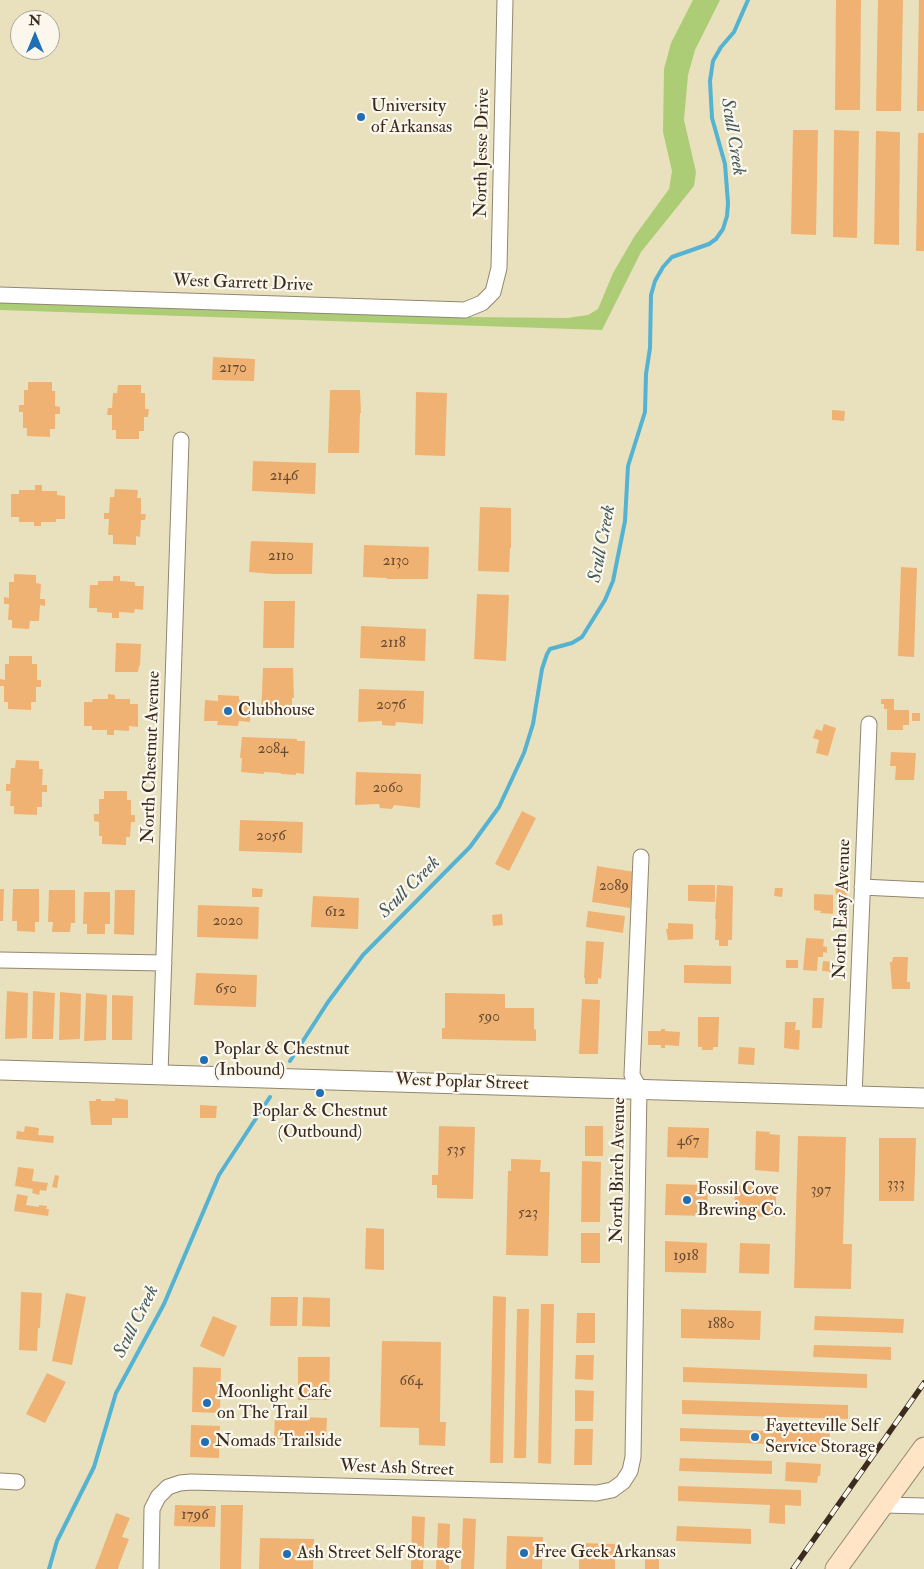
<!DOCTYPE html>
<style>
body{margin:0}
#map{position:relative;width:924px;height:1569px;overflow:hidden;background:#e9e1bd;font-family:"IM FELL Double Pica",serif}
canvas{display:block}
.north{position:absolute;left:10px;top:10px;width:50px;height:50px;box-sizing:border-box;background:#fbf7ec;border:1px solid #aea59a;border-radius:50%;rotate:0deg;font-size:14px;font-weight:700;line-height:20px;text-align:center;color:#3b2a1e}
.north::after{content:'';display:block;margin:auto;width:18px;height:22px;background:#1f6fb2;clip-path:polygon(50% 0,100% 100%,50% 72%,0 100%)}
</style>
<div id="map">
<canvas width="924" height="1569"></canvas>
<div class="north">N</div>
</div>
<script>
const g = document.querySelector('canvas').getContext('2d');
g.lineJoin = 'round';
function paint(path, color) {
  g.fillStyle = color;
  g.fill(path, 'evenodd');
}
function poly(rows) {
  const path = new Path2D();
  for (const r of rows) {
    path.moveTo(r[0], r[1]);
    for (let i = 2; i < r.length; i += 2) path.lineTo(r[i], r[i + 1]);
  }
  return path;
}
function strokePath(path, color, width, dash) {
  g.strokeStyle = color;
  g.lineWidth = width;
  g.lineCap = dash ? 'butt' : 'round';
  g.setLineDash(dash || []);
  g.stroke(path);
}
function write(font, color, halo, rows, align = 'center') {
  g.font = font + ' "IM FELL Double Pica",serif';
  g.lineWidth = 4.5;
  g.setLineDash([]);
  g.textBaseline = 'middle';
  g.strokeStyle = halo;
  g.fillStyle = color;
  for (const [text, x, y, turn = 0] of rows) {
    g.save();
    g.translate(x, y);
    g.rotate((+turn || 0) * Math.PI / 180);
    g.textAlign = isNaN(turn) ? turn : align;
    if (halo) g.strokeText(text, 0, 0);
    g.fillText(text, 0, 0);
    g.restore();
  }
}
paint(poly([
 [693,0,720,0,695,50,688,75,684,120,696,172,694,186,641,252,602,330,0,310,0,301,467,317,567,318,588,315,598,309,613,273,634,237,669,189,672,171,663,132,664,69,671,43]
]), '#accd76');
strokePath(poly([
 [290,1061,328,1002,363,955,470,847,499,807,524,753,533,724,542,669,547,654,550,649,572,643,582,637,605,600,613,581,625,521,628,466,645,412,646,374,650,348,651,295,655,281,663,267,672,257,709,244,716,239,723,229,727,216,728,203,725,164,712,118,710,81,713,61,721,47,734,32,748,0],
 [49,1569,57,1541,94,1467,116,1393,164,1304,219,1175,270,1097]
]), '#54b2d2', 4);
paint(poly([
 [836,0,861,0,860,110,835,110],
 [878,0,903,0,901,111,876,111],
 [919,0,924,0,924,111,917,111],
 [793,130,818,130,816,235,791,234],
 [834,130,859,131,857,238,833,237],
 [876,131,900,132,899,245,874,244],
 [918,133,924,133,924,251,916,251],
 [213,357,255,359,254,381,212,380],
 [28,382,52,382,52,391,55,391,55,406,60,407,60,414,55,414,55,429,50,429,50,437,27,436,27,428,23,428,23,412,19,412,19,405,24,405,24,390,28,390],
 [118,385,141,385,141,393,145,393,145,409,149,409,148,417,144,417,144,431,139,431,139,439,116,439,116,430,112,430,112,415,107,415,108,408,112,408,113,393,117,393],
 [330,390,360,390,361,413,360,413,359,453,328,453],
 [416,392,447,393,445,456,415,455],
 [832,410,845,411,844,421,832,420],
 [253,461,316,463,315,494,252,491],
 [35,485,42,485,42,491,57,491,57,495,65,496,65,519,56,519,56,522,41,522,41,526,34,526,34,522,19,522,19,517,11,517,11,494,19,494,19,490,35,490],
 [115,489,138,490,137,498,141,498,141,514,146,514,145,520,141,520,140,537,136,536,136,545,113,544,113,535,108,535,109,519,104,519,104,513,109,513,110,497,114,497],
 [480,507,511,508,511,548,510,548,509,572,478,571],
 [251,541,313,543,312,574,273,574,249,572],
 [364,545,429,547,428,579,387,579,387,578,363,577],
 [901,567,917,568,914,657,898,656],
 [14,574,36,575,36,583,41,584,40,599,45,599,45,606,40,605,39,621,30,621,29,629,12,628,12,620,8,620,9,604,4,604,4,597,9,598,9,582,14,582],
 [113,576,120,576,120,581,135,582,135,586,144,586,143,610,135,609,134,613,119,612,119,618,112,618,112,613,97,612,97,608,89,608,90,585,98,585,98,581,113,581],
 [477,594,509,595,506,661,474,659],
 [264,601,295,601,294,648,263,648],
 [361,626,426,629,425,661,360,658],
 [116,643,141,644,140,666,139,666,138,672,115,672],
 [9,656,32,656,32,664,37,664,37,680,41,680,41,687,36,687,36,702,31,702,31,710,8,709,8,702,4,702,4,686,0,686,0,679,5,680,5,664,9,664],
 [263,668,293,668,294,698,292,698,292,715,261,715],
 [359,689,424,691,423,724,396,722,395,726,382,725,382,721,358,722],
 [108,694,115,695,115,699,130,699,130,704,138,704,138,727,129,726,129,731,114,730,114,735,107,735,107,730,92,730,92,726,84,726,84,702,92,702,93,699,108,699],
 [218,695,239,696,239,700,251,701,250,722,239,721,238,726,217,725,218,721,204,721,205,700,218,701],
 [881,699,894,699,894,710,909,710,909,725,903,725,903,730,887,730,887,709,884,709,884,704,881,704],
 [912,713,920,713,920,721,912,721],
 [824,724,836,728,828,756,816,753,819,740,813,738,816,729,822,731],
 [242,737,297,739,297,741,305,741,304,774,296,773,296,775,281,774,281,773,264,772,264,774,241,772,242,758,240,758],
 [891,752,916,753,914,780,895,780,896,766,890,766],
 [16,760,39,761,39,769,43,769,42,785,47,785,47,792,42,792,42,807,37,807,37,815,14,814,14,806,10,806,11,791,6,791,6,784,10,784,11,768,15,768],
 [356,772,421,774,420,808,394,805,392,809,380,808,379,804,355,805],
 [104,791,127,791,127,800,131,800,131,815,135,815,135,822,131,822,130,837,126,837,126,845,102,844,102,836,99,836,99,822,94,821,94,814,99,814,99,799,104,799],
 [522,811,536,818,509,871,495,864],
 [240,820,303,822,302,853,239,851],
 [597,866,635,872,630,908,592,902],
 [835,884,848,885,847,896,836,895],
 [688,885,715,885,715,902,688,901],
 [717,885,733,886,732,940,728,940,728,946,719,946,719,940,715,940,716,919,715,919],
 [252,888,263,889,262,897,252,897],
 [775,888,783,888,782,897,774,896],
 [0,889,4,889,3,921,0,921],
 [13,889,39,889,39,922,35,922,35,932,17,931,17,921,12,921],
 [49,890,75,890,75,923,71,923,70,932,52,932,53,922,48,922],
 [115,890,135,890,134,935,114,934],
 [84,892,110,892,110,924,105,924,105,934,87,934,87,924,83,924],
 [814,894,833,895,833,914,820,913,821,911,814,910],
 [313,896,359,898,358,929,311,927],
 [198,905,259,907,258,939,197,937],
 [588,911,625,916,623,933,586,927],
 [502,914,503,925,493,926,492,915],
 [668,923,693,924,693,939,668,940,666,929,668,929],
 [806,938,824,939,823,946,827,947,827,953,823,952,823,957,818,957,817,971,803,970],
 [586,941,604,942,601,979,598,978,598,984,585,984,585,978,584,978],
 [893,957,908,957,907,982,910,982,910,989,892,989,890,962,892,962],
 [786,960,798,960,798,968,786,968],
 [823,961,835,962,834,972,822,971],
 [684,965,731,966,731,984,684,983],
 [196,973,257,975,256,1007,194,1005],
 [7,991,28,993,27,1038,5,1039],
 [33,991,55,993,53,1039,32,1039],
 [60,992,81,994,80,1039,59,1040],
 [86,993,107,995,106,1040,84,1041],
 [445,993,505,994,505,1008,534,1008,534,1029,536,1030,536,1041,442,1039,442,1028,445,1028],
 [112,995,133,996,132,1040,112,1040],
 [813,998,824,998,822,1028,812,1028],
 [582,999,600,1000,598,1054,579,1054],
 [698,1017,719,1017,718,1047,713,1047,713,1050,702,1050,702,1047,698,1047],
 [785,1022,796,1022,795,1030,800,1030,799,1050,784,1048],
 [661,1029,665,1029,665,1031,680,1032,679,1046,665,1045,665,1048,661,1048,661,1045,648,1045,648,1031,661,1031],
 [739,1047,755,1048,754,1065,738,1064],
 [115,1098,128,1100,128,1118,112,1118,112,1125,91,1125,89,1101,96,1101,96,1099,101,1099,101,1101,115,1101],
 [200,1105,217,1106,216,1118,200,1118],
 [25,1126,39,1128,38,1135,54,1136,53,1143,16,1139,17,1131,24,1132],
 [439,1126,475,1127,473,1199,437,1198,437,1185,432,1185,432,1175,438,1175],
 [585,1126,603,1126,603,1156,585,1156],
 [668,1127,709,1128,708,1158,667,1157],
 [756,1131,770,1132,769,1134,780,1135,779,1172,755,1170],
 [798,1136,846,1137,843,1244,852,1244,851,1289,794,1288],
 [879,1138,916,1138,914,1201,879,1201],
 [511,1159,541,1160,540,1172,550,1172,548,1256,506,1255,508,1171,511,1171],
 [582,1161,601,1162,600,1222,581,1222],
 [18,1167,34,1169,32,1181,48,1183,46,1191,40,1190,39,1195,32,1193,33,1189,15,1186],
 [55,1175,59,1176,57,1188,52,1187],
 [666,1184,708,1185,707,1216,665,1215],
 [735,1186,776,1187,776,1217,734,1216],
 [17,1194,28,1196,26,1205,39,1207,39,1205,47,1206,46,1209,49,1209,48,1216,14,1211],
 [366,1228,384,1229,384,1270,365,1269],
 [581,1233,600,1233,600,1263,581,1263],
 [665,1241,707,1243,706,1273,665,1272],
 [740,1243,770,1244,769,1274,739,1273],
 [21,1292,42,1293,40,1328,38,1328,37,1351,19,1350],
 [66,1293,86,1297,72,1365,52,1361],
 [493,1296,506,1297,503,1463,490,1463],
 [271,1297,298,1297,297,1326,270,1326],
 [303,1297,330,1298,330,1327,302,1326],
 [541,1304,554,1304,551,1464,538,1463],
 [517,1309,529,1309,526,1458,514,1458],
 [681,1309,761,1311,760,1340,681,1338],
 [577,1313,595,1313,595,1343,576,1343],
 [213,1316,237,1326,224,1357,200,1346],
 [815,1316,904,1319,903,1333,814,1330],
 [382,1341,441,1342,440,1422,446,1422,445,1446,419,1445,419,1428,380,1427],
 [814,1345,891,1347,891,1360,813,1357],
 [576,1355,594,1355,593,1380,575,1379],
 [298,1357,330,1357,329,1400,298,1400],
 [193,1367,221,1368,220,1413,192,1412],
 [683,1367,867,1374,867,1388,683,1382],
 [47,1373,66,1382,45,1423,26,1414],
 [575,1390,594,1391,593,1421,575,1421],
 [682,1400,848,1405,848,1419,682,1414],
 [275,1416,327,1418,326,1441,274,1439],
 [191,1425,220,1426,219,1458,190,1457],
 [680,1428,830,1433,830,1446,680,1441],
 [575,1429,593,1429,592,1465,574,1465],
 [680,1458,772,1461,772,1474,679,1471],
 [786,1462,821,1464,820,1476,818,1476,817,1483,785,1481],
 [678,1486,801,1490,801,1506,785,1505,785,1524,769,1523,770,1505,678,1501],
 [175,1505,216,1506,215,1527,174,1526],
 [221,1505,243,1505,241,1569,220,1569],
 [116,1513,130,1518,122,1537,129,1539,119,1565,118,1569,95,1569],
 [412,1516,425,1517,423,1569,411,1569],
 [463,1518,476,1519,474,1569,461,1569],
 [438,1523,450,1524,449,1569,436,1569],
 [677,1526,751,1529,751,1544,676,1541],
 [507,1536,543,1537,542,1569,506,1569],
 [260,1538,314,1539,313,1569,259,1569],
 [579,1543,615,1544,615,1569,579,1569],
 [645,1557,659,1557,659,1569,645,1569]
]), '#f0b273');
const minor = poly([
 [0,295,465,310,482,303,493,292,499,268,505,0],
 [862,887,924,890],
 [0,960,164,963],
 [160,1074,181,440],
 [854,1096,869,724],
 [0,1481,17,1482],
 [883,1505,924,1506],
 [151,1569,152,1509,158,1497,168,1487,180,1483,191,1482,597,1493,612,1490,623,1482,630,1471,633,1457,639,1088,632,1075,641,857]
]);
const tertiary = poly([
 [0,1070,924,1098]
]);
const secondary = poly([
 [836,1569,924,1448]
]);
strokePath(minor, '#92866e', 17);
strokePath(tertiary, '#92866e', 21);
strokePath(secondary, '#92866e', 23);
strokePath(minor, '#fff', 15);
strokePath(tertiary, '#fff', 19);
strokePath(secondary, '#ffe4c6', 21);
const rail = poly([
 [793,1569,924,1383]
]);
strokePath(rail, '#3b2a1e', 5.5);
strokePath(rail, '#fbf7ec', 4, [11]);
for (const [x, y, r, color] of [
 [361,117,5,"#1f6fb2"],
 [228,711,5,"#1f6fb2"],
 [204,1060,5,"#1f6fb2"],
 [320,1093,5,"#1f6fb2"],
 [687,1200,5,"#1f6fb2"],
 [207,1403,5,"#1f6fb2"],
 [755,1437,5,"#1f6fb2"],
 [205,1442,5,"#1f6fb2"],
 [524,1553,5,"#1f6fb2"],
 [287,1554,5,"#1f6fb2"]
]) {
  const dot = new Path2D();
  dot.arc(x, y, r, 0, 2 * Math.PI);
  g.fillStyle = color;
  g.fill(dot);
  strokePath(dot, '#fbf7ec', 2);
}
write('15px', '#684c33', null, [
 ["2170",233,369],
 ["2146",284,477],
 ["2110",281,557],
 ["2130",396,562],
 ["2118",393,644],
 ["2076",391,706],
 ["2084",273,750],
 ["2060",388,789],
 ["2056",271,837],
 ["2089",614,887],
 ["612",335,913],
 ["2020",228,922],
 ["650",226,990],
 ["590",489,1018],
 ["467",688,1142],
 ["535",456,1151],
 ["333",896,1185],
 ["397",821,1191],
 ["523",528,1214],
 ["1918",686,1257],
 ["1880",721,1325],
 ["664",411,1382],
 ["1796",195,1516]
]);
write('18px', '#3b2a1e', '#fbf7ec', [
 ["University",371,107],
 ["of Arkansas",371,128],
 ["Clubhouse",238,711],
 ["Poplar & Chestnut",214,1050],
 ["(Inbound)",214,1071],
 ["Poplar & Chestnut",320,1112,"center"],
 ["(Outbound)",320,1133,"center"],
 ["Fossil Cove",697,1190],
 ["Brewing Co.",697,1211],
 ["Moonlight Cafe",217,1393],
 ["on The Trail",217,1414],
 ["Fayetteville Self",765,1427],
 ["Service Storage",765,1448],
 ["Nomads Trailside",215,1442],
 ["Free Geek Arkansas",534,1553],
 ["Ash Street Self Storage",297,1554]
], 'left');
write('18px', '#3b2a1e', '#fbf7ec', [
 ["North Jesse Drive",483,153,-89],
 ["West Garrett Drive",243,284,2],
 ["North Chestnut Avenue",152,757,-88],
 ["North Easy Avenue",843,909,-88],
 ["West Poplar Street",462,1083,2],
 ["North Birch Avenue",619,1170,-89],
 ["West Ash Street",397,1469,2]
]);
write('italic 19px', '#445a5d', '#fbf7ec', [
 ["Scull Creek",732,137,81],
 ["Scull Creek",603,544,-79],
 ["Scull Creek",410,888,-45],
 ["Scull Creek",137,1322,-63]
]);
</script>
